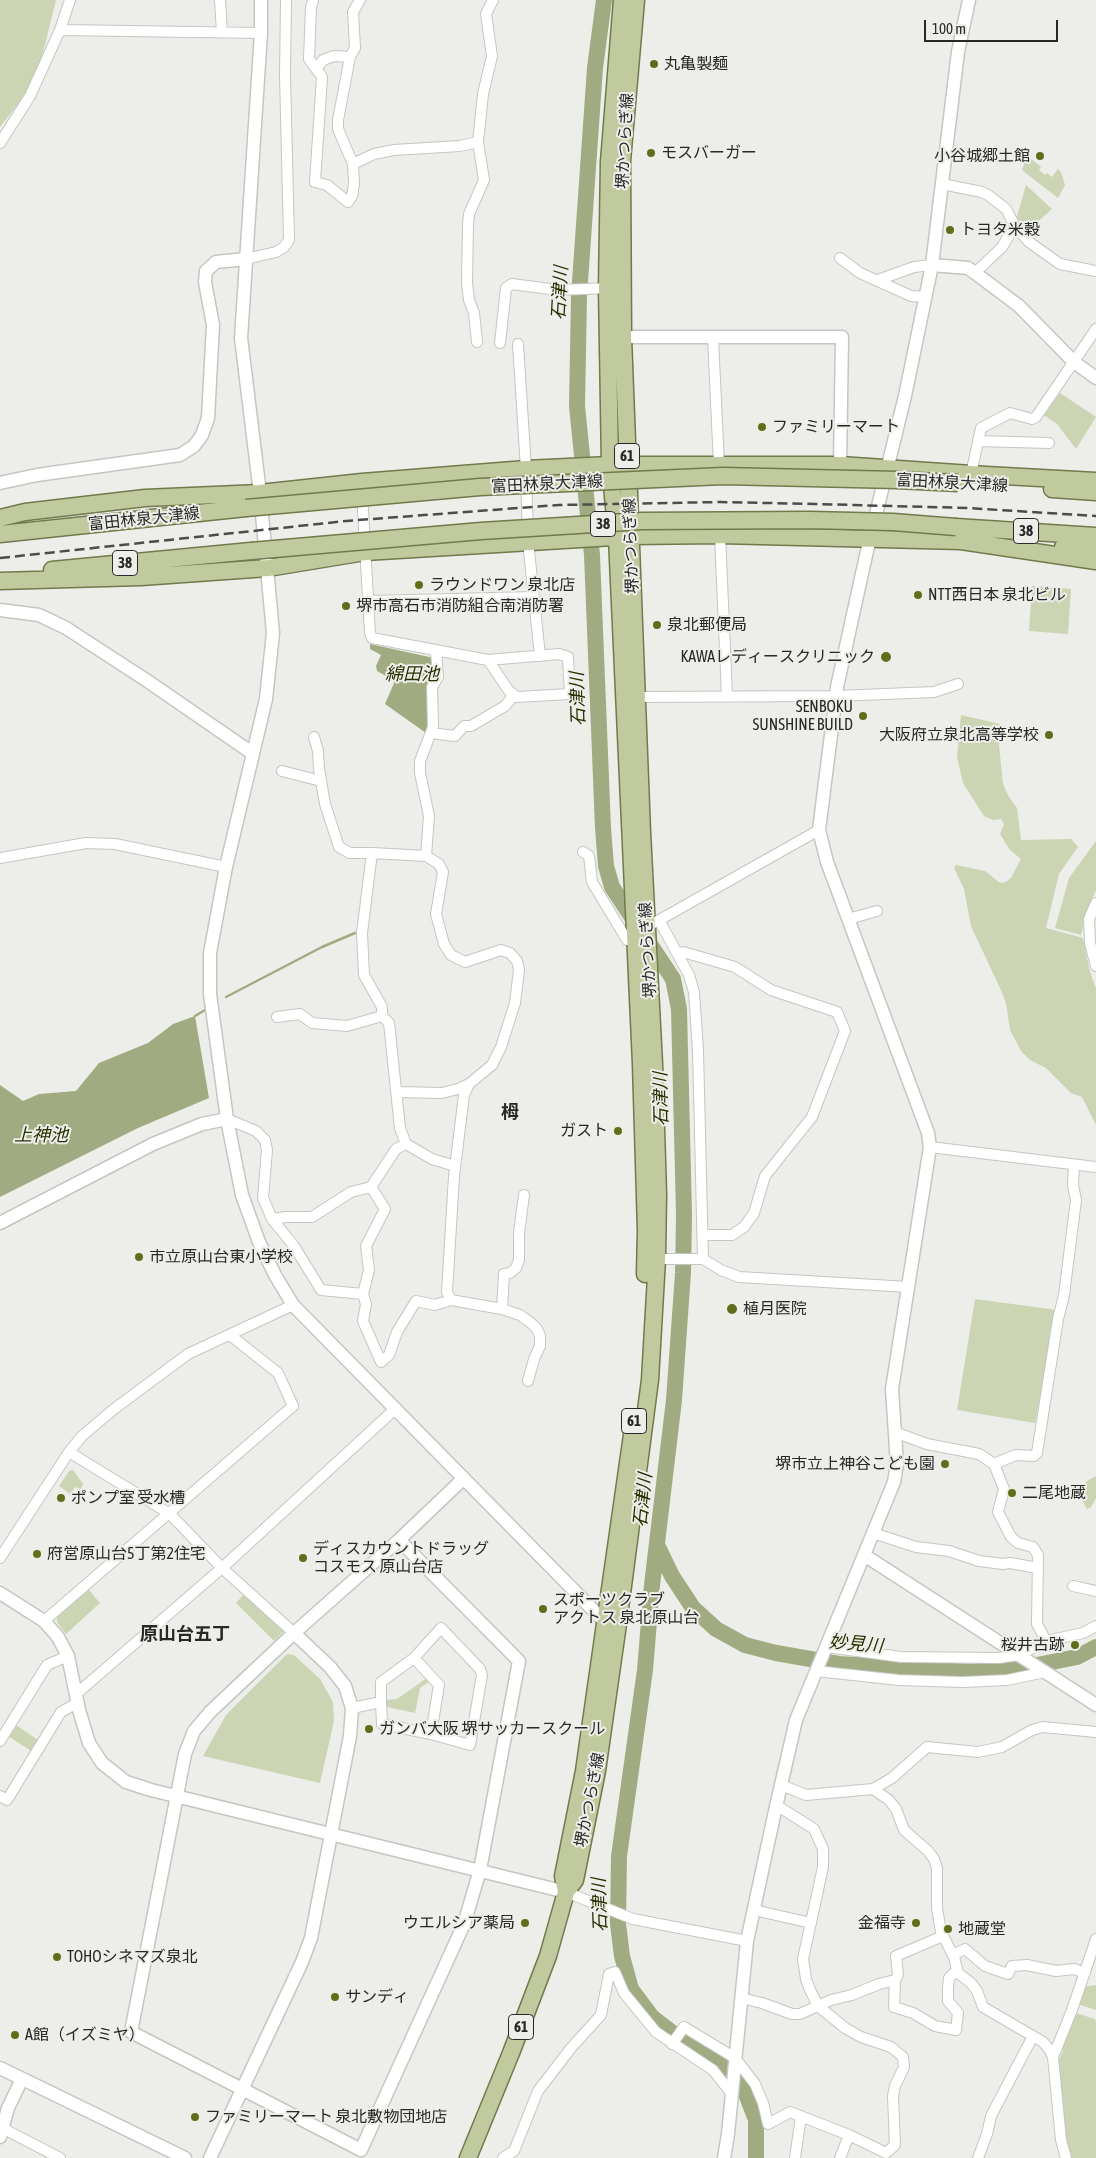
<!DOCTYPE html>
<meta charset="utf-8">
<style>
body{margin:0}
#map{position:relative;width:1096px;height:2158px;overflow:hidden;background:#edeee9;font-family:"Asap Condensed",sans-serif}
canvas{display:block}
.scale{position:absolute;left:924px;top:20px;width:134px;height:22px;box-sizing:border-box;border:2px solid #282927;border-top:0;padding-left:6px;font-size:15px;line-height:18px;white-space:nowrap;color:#282927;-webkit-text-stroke:4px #edeee9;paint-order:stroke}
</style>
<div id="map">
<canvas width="1096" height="2158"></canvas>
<div class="scale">100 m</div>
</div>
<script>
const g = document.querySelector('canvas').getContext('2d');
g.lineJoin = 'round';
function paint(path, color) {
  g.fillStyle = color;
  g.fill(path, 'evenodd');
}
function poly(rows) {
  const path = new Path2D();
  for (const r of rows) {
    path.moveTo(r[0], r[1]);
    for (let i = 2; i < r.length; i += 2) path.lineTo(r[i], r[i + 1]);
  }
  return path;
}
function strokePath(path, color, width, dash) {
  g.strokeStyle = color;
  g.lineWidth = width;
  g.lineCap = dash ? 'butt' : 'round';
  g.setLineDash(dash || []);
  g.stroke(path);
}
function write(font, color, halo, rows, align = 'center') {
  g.font = font + ' "Asap Condensed","Noto Sans JP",sans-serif';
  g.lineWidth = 4;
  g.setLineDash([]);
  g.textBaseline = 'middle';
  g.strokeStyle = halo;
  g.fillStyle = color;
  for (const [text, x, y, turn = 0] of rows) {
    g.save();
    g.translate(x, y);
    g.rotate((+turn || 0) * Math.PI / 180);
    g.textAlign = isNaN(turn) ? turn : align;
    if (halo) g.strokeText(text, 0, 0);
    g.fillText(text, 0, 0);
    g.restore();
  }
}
paint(poly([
 [0,0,56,0,36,81,0,127],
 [1024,153,1041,167,1039,170,1045,175,1047,173,1052,177,1058,169,1061,172,1065,185,1058,198,1023,171,1022,169,1024,165,1021,158],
 [1026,185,1052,209,1034,225,1029,233,1016,220],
 [1060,393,1096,417,1076,449,1057,424,1044,415],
 [1032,586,1071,589,1068,634,1029,631],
 [961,715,1000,724,1001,728,999,746,1003,784,1009,797,1017,808,1021,840,1071,839,1078,847,1059,874,1046,928,1083,938,1090,972,1096,988,1096,1125,1082,1097,1071,1093,1046,1068,1030,1060,1021,1051,1010,1030,1006,1003,1000,988,971,926,964,889,954,868,956,865,985,871,1000,883,1006,882,1011,878,1021,859,1010,850,1000,834,1004,824,1001,819,993,820,984,816,963,783,957,757],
 [1096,841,1096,890,1086,913,1081,935,1055,928,1069,878],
 [975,1299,1057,1310,1035,1423,957,1410],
 [73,1470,83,1484,81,1489,75,1487,70,1494,59,1486,69,1471],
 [1096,1476,1096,1498,1091,1507,1087,1509,1081,1498,1075,1493,1087,1481],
 [88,1589,100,1603,66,1634,57,1622,57,1616],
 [245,1593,283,1628,283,1632,274,1641,236,1603],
 [287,1654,294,1655,320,1679,333,1702,334,1721,320,1783,203,1756,226,1715],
 [427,1678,430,1681,420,1688,415,1713,387,1707,386,1700,397,1699],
 [16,1725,38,1740,31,1751,8,1736],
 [1096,1985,1096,2010,1077,2004,1083,1987],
 [1076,2013,1095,2019,1096,2022,1096,2158,1071,2158,1067,2147,1058,2062,1063,2051,1062,2041]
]), '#cbd4b3');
paint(poly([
 [370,644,434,658,430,728,426,733,385,704,394,683,393,680,377,671,376,666,381,655,370,649],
 [195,1016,209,1098,138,1128,0,1197,0,1085,23,1101,39,1094,76,1091,99,1063,148,1043,173,1024]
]), '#a0ab81');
strokePath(poly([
 [226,997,322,947,355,933],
 [195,1016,205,1010]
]), '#a0ab81', 2.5);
strokePath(poly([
 [604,0,595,68,579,296,577,406,592,555,603,828,606,866,612,887,673,979,679,1009,684,1215,683,1273,674,1400,652,1585,645,1670,619,1856,618,1924,622,1956,631,1989,652,2017,674,2034,727,2068,743,2086,756,2120,756,2158],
 [658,1547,672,1576,693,1608,716,1629,745,1645,776,1653,839,1664,969,1672,1022,1668,1077,1657,1096,1647]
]), '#a0ab81', 16);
const minor = poly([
 [220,0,222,32],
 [313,0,311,8,309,59,322,77,315,182,327,185,348,202,352,196,354,184,353,164,338,129,338,120,350,57,355,48,353,12,360,0],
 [60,30,261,33],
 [317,68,323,60,334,56,350,57],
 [0,143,30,96,60,30,70,0],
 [353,164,374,154,394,150,460,146,478,142],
 [942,184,982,192,988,195,1006,209,1015,226],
 [840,258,860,273,911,296,926,297],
 [246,259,276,252,284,247,289,240,285,75,286,0],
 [975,273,1002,247,1015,226,1029,242,1060,264,1096,271],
 [878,280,914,267,932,265],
 [713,338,719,465],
 [477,342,474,313,469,300,467,283,468,224,469,214,484,180,478,142,483,94,492,56,486,14,493,0],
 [500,343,506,288,512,284,558,290,611,288],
 [518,344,526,469,528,541,540,656],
 [978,441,1049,443],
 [971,474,981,428,1010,413,1032,419,1036,417,1096,329],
 [362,493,370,633,372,638,488,660,559,654,568,657,570,694,517,697,509,691,488,660],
 [720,535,727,696],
 [368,601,534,597],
 [637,697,836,696,934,692,958,684],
 [431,733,455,736,464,726,471,726,505,706,514,695],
 [314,737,318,751,319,769,325,804,339,847,350,853,372,853,362,933,364,975,382,1007,382,1016,389,1023,400,1128,406,1144,432,1159,455,1166],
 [282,771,321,781],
 [583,852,589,856,592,882,627,940],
 [426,856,429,816,420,773,420,761,433,727,432,687,438,677,436,651],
 [0,858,86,843,115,844,226,867],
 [1096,903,1089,919,1090,943,1096,966],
 [848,919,877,911],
 [659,920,689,975,694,992,698,1050,703,1259],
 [654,923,819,830],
 [679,954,683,952,735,967,771,990,837,1012,845,1031,812,1117,765,1176,754,1213,744,1227,732,1235,703,1235],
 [277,1017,300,1014,312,1023,347,1026,382,1016],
 [397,1092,442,1093,458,1089,469,1084],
 [227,1119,256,1131,265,1140,267,1150,263,1198,272,1219,294,1246,321,1290,363,1294],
 [930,1147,1096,1167],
 [371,1187,385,1209,366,1246,369,1270,363,1294,366,1304,363,1321,381,1362,389,1355,397,1332,416,1301,435,1305,451,1300,447,1292,454,1176,464,1095,469,1084,492,1065,501,1047,515,1003,519,970,517,961,510,953,501,950,465,962,451,955,444,944,436,914,443,872,439,864,426,856,372,853],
 [272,1219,286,1217,312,1217,351,1192,371,1187,396,1149,406,1144],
 [652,1259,703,1259,721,1270,739,1277,909,1287],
 [451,1300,502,1309,520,1315,531,1323,537,1329,540,1336,540,1346,534,1359,528,1381],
 [502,1309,504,1274,510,1273,516,1268,519,1260,519,1233,524,1195],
 [69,1452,170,1514,222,1568,294,1633],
 [994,1464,1016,1455,1034,1456,1037,1453,1058,1319,1064,1295,1076,1200,1073,1185,1074,1165],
 [873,1533,916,1547,949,1551,979,1561,1003,1564,1010,1563,1038,1568],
 [0,1558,69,1452,82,1436,114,1409,188,1354,293,1305],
 [1073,1586,1096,1591],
 [44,1621,293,1406,278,1373,230,1335],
 [1046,1641,1083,1633,1096,1626],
 [827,1647,901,1657,999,1658,1019,1655,1046,1641,1037,1624,1038,1555,1033,1547,1018,1543,1011,1537,998,1512,1004,1489,994,1464,979,1454,927,1444,897,1433],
 [414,1658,439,1685,431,1734],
 [816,1671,899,1680,963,1682,1007,1680,1045,1672],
 [75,1695,222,1568,394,1410],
 [352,1708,381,1702,382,1724,431,1734,470,1745,482,1675,480,1669,441,1628,414,1658,381,1682,381,1702],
 [0,1741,47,1665,68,1656],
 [781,1785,806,1795,873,1789,892,1778,927,1747,978,1752,1002,1747,1032,1730,1043,1727,1096,1732],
 [873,1789,889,1800,896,1809,904,1830,928,1851,934,1859,937,1868,937,1908,941,1932,954,1957,958,1973,971,1983,977,1991,983,2007,1043,2042,1049,2049,1053,2057,1061,2140,1066,2158],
 [0,1796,7,1800,61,1712,77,1703],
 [566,1892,633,1919,747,1941],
 [754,1910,811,1923],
 [943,1936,896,1956,898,1975,895,1980,894,2007,913,2013,935,2026,956,2030,958,2013,948,2001,948,1988,949,1978,957,1970],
 [953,1955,965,1949,985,1966,1008,1974,1012,1966,1027,1965,1056,1971,1074,1969,1085,1973],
 [741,1998,762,2003,792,2014,800,2014,831,2000,852,1995,879,1984,895,1980],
 [672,2044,684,2027,735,2058,755,2084,763,2103,768,2124,790,2112,849,2135,886,2153,895,2145,893,2096,895,2086,904,2067,903,2057,891,2047,861,2037,845,2028,818,2006,810,1990,806,1979,803,1959,823,1867,823,1849,814,1829,776,1805],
 [1053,2057,1072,2010,1096,1939],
 [2,2128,60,2158],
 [503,2158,514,2151,538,2091,571,2048,601,2015,609,1974,615,1972,624,1993,656,2032,713,2070,731,2093],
 [795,2158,801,2116],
 [840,2158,849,2135],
 [978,2158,987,2134,991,2116,1033,2036]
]);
const tertiary = poly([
 [261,0,261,33,241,338,260,493,273,633,266,699,226,867,210,953,210,994,227,1119,242,1195,259,1242,275,1275,293,1305,605,1622,612,1623],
 [932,265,968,268,975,273,1019,306,1074,362,1096,378],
 [623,337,842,337,840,465],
 [0,483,37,475,180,455,194,446,202,435,208,418,213,325,205,282,206,271,216,262,246,259],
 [0,610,39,615,66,628,146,680,252,753],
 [0,1223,153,1144,202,1124,227,1119],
 [399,1540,519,1661,480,1870,464,1924,361,2150,131,2032,185,1754,194,1731,210,1712,294,1633,399,1540,463,1479],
 [864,1555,1096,1705],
 [0,1593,44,1621,58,1637,68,1656,79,1710,89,1743,102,1763,126,1782,151,1790,566,1892],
 [0,2068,185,2158],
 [0,2137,8,2108,22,2079],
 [210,2158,302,1962,311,1938,350,1736,352,1708,345,1686,330,1667,294,1633],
 [724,2158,728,2134,747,1941,775,1811,796,1720,894,1482,897,1464,892,1389,930,1147,928,1133,827,862,819,830,837,687,867,551,905,396,932,265,958,52,969,0]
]);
const primary = poly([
 [622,0,609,162,607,288,610,465,617,538,641,1064,646,1230,645,1274],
 [1052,489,1096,492],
 [0,518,25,512,145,498,260,493,362,482,526,469,610,465,840,465,986,475,1096,481],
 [956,527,1096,536],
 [0,534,246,508],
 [1063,547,1096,549],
 [52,570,251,551],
 [0,581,141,577,268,568,365,552,630,536,720,535,961,541,1096,561],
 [566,1892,563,1876,584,1771,632,1435],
 [468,2158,511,2053,548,1956,566,1892,575,1880,597,1771,618,1624,650,1380,657,1259,658,1194,654,1064,642,832,623,337,622,161,636,0]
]);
strokePath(minor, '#c4c6c1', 12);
strokePath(tertiary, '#c4c6c1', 15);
strokePath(primary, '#707a4b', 19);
strokePath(minor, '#fff', 10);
strokePath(tertiary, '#fff', 12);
strokePath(primary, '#c0ca9e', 16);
strokePath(poly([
 [0,558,346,521,559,505,720,502,815,504,967,508,1096,516]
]), '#4c4d4a', 2.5, [10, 5]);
const primaryBridge = poly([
 [246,508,480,487,723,476,897,480,958,483],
 [251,551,481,531,642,521,810,520,893,522,956,527]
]);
strokePath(primaryBridge, '#707a4b', 19, []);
strokePath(primaryBridge, '#c0ca9e', 16);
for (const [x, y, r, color] of [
 [654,64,5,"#5f6e1a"],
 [651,153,5,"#5f6e1a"],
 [1040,156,5,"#5f6e1a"],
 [950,230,5,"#5f6e1a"],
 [762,427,5,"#5f6e1a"],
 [419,585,5,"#5f6e1a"],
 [918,595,5,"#5f6e1a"],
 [346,606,5,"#5f6e1a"],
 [657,625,5,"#5f6e1a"],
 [886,657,6,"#5f6e1a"],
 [863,716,5,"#5f6e1a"],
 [1049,735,5,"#5f6e1a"],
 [618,1131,5,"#5f6e1a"],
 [139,1257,5,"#5f6e1a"],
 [732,1309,6,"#5f6e1a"],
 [945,1464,5,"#5f6e1a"],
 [1012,1493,5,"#5f6e1a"],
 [61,1498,5,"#5f6e1a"],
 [37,1554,5,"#5f6e1a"],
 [303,1558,5,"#5f6e1a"],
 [543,1609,5,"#5f6e1a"],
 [1075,1645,5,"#5f6e1a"],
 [369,1729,5,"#5f6e1a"],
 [525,1923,5,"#5f6e1a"],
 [916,1923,5,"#5f6e1a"],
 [948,1929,5,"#5f6e1a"],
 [57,1957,5,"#5f6e1a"],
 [335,1997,5,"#5f6e1a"],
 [15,2035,5,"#5f6e1a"],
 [195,2117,5,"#5f6e1a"]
]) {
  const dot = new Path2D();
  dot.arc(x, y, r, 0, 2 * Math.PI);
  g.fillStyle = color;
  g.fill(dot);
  strokePath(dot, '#edeee9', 2);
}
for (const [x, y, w] of [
 [627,456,25],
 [603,524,25],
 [1026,531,25],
 [125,563,25],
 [634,1421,25],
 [521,2027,25]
]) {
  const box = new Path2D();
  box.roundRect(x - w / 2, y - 12.5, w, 25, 4);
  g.fillStyle = '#edeee9';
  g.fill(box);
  strokePath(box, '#282927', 1);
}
write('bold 15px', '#282927', null, [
 ["61",627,456],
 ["38",603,524],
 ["38",1026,531],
 ["38",125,563],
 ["61",634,1421],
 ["61",521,2027]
]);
write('16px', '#282927', '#edeee9', [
 ["丸亀製麺",664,64],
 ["モスバーガー",661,153],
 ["小谷城郷土館",1030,156,"right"],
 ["トヨタ米穀",960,230],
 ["ファミリーマート",772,427],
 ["ラウンドワン 泉北店",429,585],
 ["NTT西日本 泉北ビル",928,595],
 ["堺市高石市消防組合南消防署",356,606],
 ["泉北郵便局",667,625],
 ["KAWAレディースクリニック",875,657,"right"],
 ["SENBOKU",853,707,"right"],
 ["SUNSHINE BUILD",853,725,"right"],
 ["大阪府立泉北高等学校",1039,735,"right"],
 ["ガスト",608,1131,"right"],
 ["市立原山台東小学校",149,1257],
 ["植月医院",743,1309],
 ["堺市立上神谷こども園",935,1464,"right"],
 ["二尾地蔵",1022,1493],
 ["ポンプ室 受水槽",71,1498],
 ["ディスカウントドラッグ",313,1549],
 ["コスモス 原山台店",313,1567],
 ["府営原山台5丁第2住宅",47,1554],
 ["スポーツクラブ",553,1600],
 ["アクトス 泉北原山台",553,1618],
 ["桜井古跡",1065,1645,"right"],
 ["ガンバ大阪 堺サッカースクール",379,1729],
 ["ウエルシア薬局",515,1923,"right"],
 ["金福寺",906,1923,"right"],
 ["地蔵堂",958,1929],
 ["TOHOシネマズ泉北",67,1957],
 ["サンディ",345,1997],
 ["A館（イズミヤ）",25,2035],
 ["ファミリーマート 泉北敷物団地店",205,2117]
], 'left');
write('16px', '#282927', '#edeee9', [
 ["堺かつらぎ線",625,141,-87],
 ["富田林泉大津線",952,483,3],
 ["富田林泉大津線",547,484,-3],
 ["富田林泉大津線",144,519,-6],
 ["堺かつらぎ線",631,546,-92],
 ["堺かつらぎ線",648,950,-93],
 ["堺かつらぎ線",590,1800,-79]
]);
write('italic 18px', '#283100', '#edeee9', [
 ["石津川",560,293,-87],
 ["綿田池",412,674],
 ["石津川",578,699,-92],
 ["石津川",661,1099,-91],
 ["上神池",41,1135],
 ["石津川",643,1500,-84],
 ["妙見川",856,1644,5],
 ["石津川",600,1905,-92]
]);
write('bold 18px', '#282927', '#edeee9', [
 ["栂",510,1112],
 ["原山台五丁",185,1634]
]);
</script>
